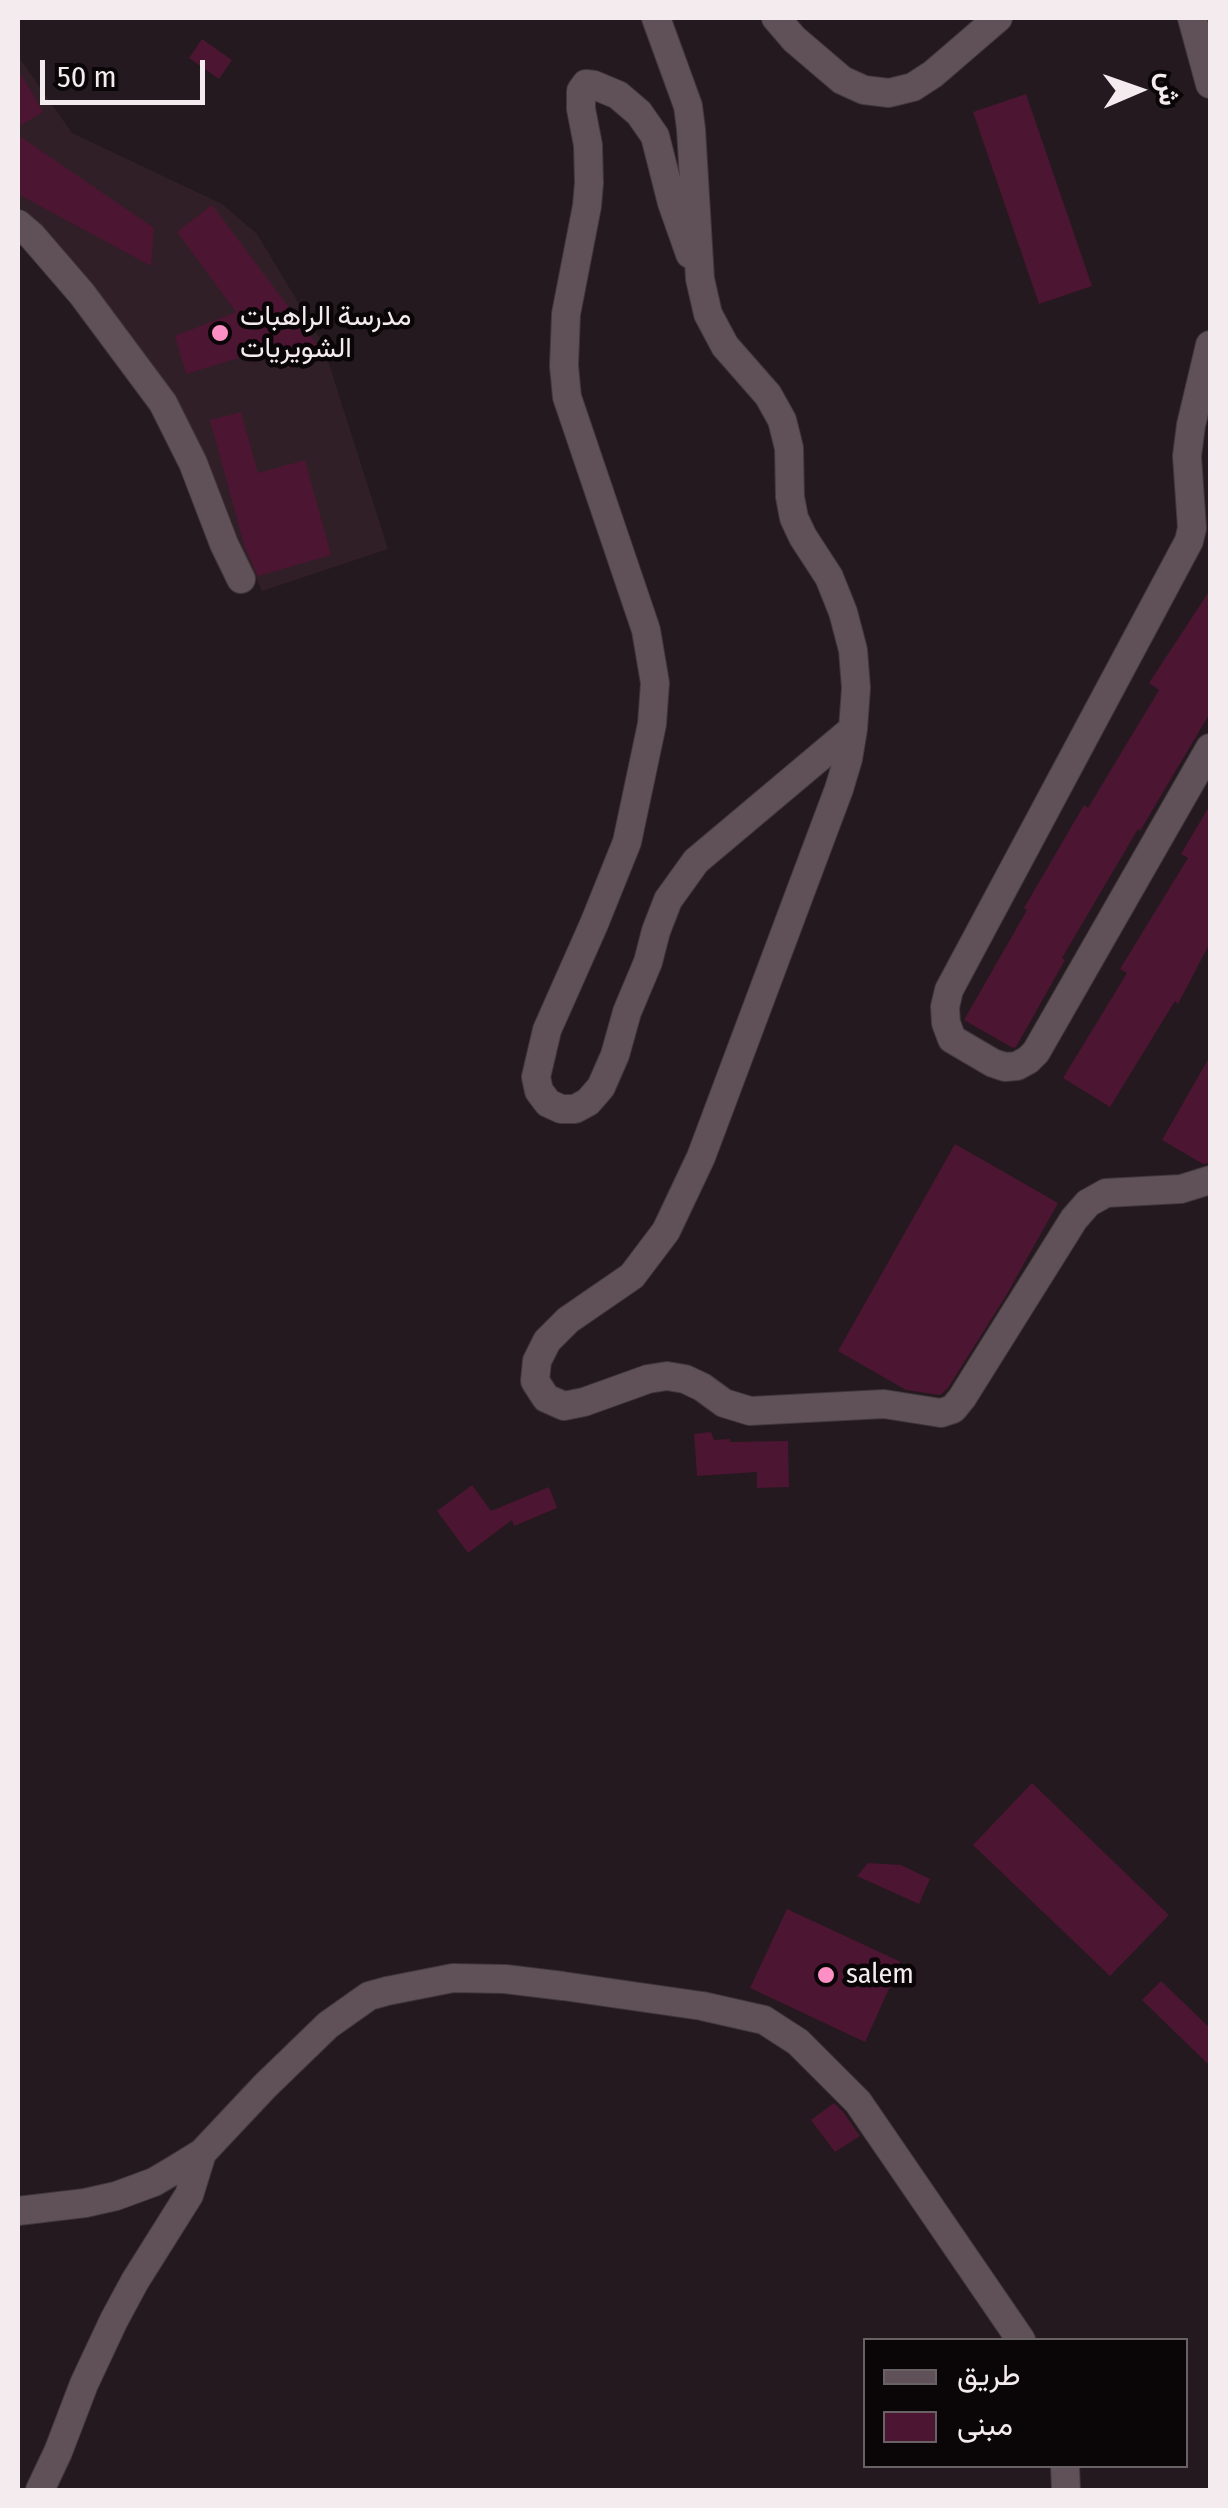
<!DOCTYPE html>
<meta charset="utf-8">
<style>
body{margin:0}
#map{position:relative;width:1228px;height:2508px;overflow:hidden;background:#24191e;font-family:"Fira Sans Condensed",Vazirmatn,sans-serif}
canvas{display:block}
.frame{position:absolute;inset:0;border:20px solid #f4ebef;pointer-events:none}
.legend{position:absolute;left:863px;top:2338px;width:325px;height:130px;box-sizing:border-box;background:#0a0608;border:2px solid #686264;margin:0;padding:12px 18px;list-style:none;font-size:30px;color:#f4ebef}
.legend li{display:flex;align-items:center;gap:20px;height:50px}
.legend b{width:50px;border:2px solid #686264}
.north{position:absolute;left:1088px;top:40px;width:100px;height:100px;-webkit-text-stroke:8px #0a0608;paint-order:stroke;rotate:88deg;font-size:28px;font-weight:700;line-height:40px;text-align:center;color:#f4ebef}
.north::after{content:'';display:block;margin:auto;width:35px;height:45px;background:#f4ebef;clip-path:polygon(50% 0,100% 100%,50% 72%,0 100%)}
.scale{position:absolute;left:40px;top:60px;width:165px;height:45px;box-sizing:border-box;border:5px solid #f4ebef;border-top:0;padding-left:12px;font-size:30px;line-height:35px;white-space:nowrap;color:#f4ebef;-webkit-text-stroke:8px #0a0608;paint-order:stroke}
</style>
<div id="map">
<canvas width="1228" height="2508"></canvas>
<div class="frame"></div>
<ul class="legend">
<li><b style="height:12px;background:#5f5157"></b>طريق</li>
<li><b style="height:28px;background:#4c1532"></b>مبنى</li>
</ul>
<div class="north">ش</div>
<div class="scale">50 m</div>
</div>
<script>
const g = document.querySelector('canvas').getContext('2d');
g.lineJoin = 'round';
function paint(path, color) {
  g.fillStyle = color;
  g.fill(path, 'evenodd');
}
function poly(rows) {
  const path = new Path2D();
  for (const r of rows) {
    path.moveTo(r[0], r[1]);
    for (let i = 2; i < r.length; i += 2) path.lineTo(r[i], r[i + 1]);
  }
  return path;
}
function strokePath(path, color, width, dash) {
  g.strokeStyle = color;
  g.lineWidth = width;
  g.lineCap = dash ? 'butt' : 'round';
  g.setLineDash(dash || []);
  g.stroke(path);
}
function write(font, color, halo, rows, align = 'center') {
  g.font = font + ' "Fira Sans Condensed",Vazirmatn,sans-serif';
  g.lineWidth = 9;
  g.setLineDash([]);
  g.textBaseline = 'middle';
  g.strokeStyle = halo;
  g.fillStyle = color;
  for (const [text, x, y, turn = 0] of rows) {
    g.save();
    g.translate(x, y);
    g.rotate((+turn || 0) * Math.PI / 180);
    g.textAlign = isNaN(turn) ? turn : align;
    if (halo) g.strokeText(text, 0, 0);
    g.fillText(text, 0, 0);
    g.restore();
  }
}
paint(poly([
 [18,56,72,133,222,204,257,234,322,342,388,549,262,591,167,393,18,217]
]), '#311f27');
paint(poly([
 [202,39,232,60,219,79,189,58],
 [18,69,43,112,18,127],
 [1026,94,1092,286,1039,304,973,112],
 [18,135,154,228,151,266,18,194],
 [212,205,318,346,289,368,265,350,186,374,175,336,236,312,177,232],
 [241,412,258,473,305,460,331,555,258,576,245,548,210,420],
 [1210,590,1210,713,1140,831,1138,829,1062,958,1065,960,1016,1047,1013,1048,964,1020,1027,910,1024,908,1084,805,1088,808,1159,690,1149,683],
 [1210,805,1210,943,1178,1004,1175,1001,1110,1107,1063,1078,1127,973,1120,969,1188,858,1181,854],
 [1210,1056,1210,1163,1203,1164,1162,1140],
 [955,1144,1058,1203,1007,1294,948,1388,940,1395,906,1390,838,1351],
 [711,1432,714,1440,730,1439,730,1442,788,1441,789,1487,757,1488,757,1472,697,1476,694,1434],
 [472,1485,491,1511,549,1487,557,1508,514,1526,512,1520,468,1553,437,1511],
 [1032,1783,1169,1915,1110,1976,973,1845],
 [868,1863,901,1865,930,1879,919,1904,857,1876],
 [787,1909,901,1962,865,2042,750,1988],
 [1161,1981,1210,2028,1210,2066,1142,2000],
 [834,2103,844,2113,860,2136,835,2152,811,2120]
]), '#4c1532');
const minor = poly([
 [656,18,688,106,691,129,700,279,708,314,725,346,768,395,782,420,789,448,790,497,794,518,803,537,829,577,843,612,853,650,856,688,853,729,848,759,839,789,701,1157,666,1231,632,1276,568,1320,547,1341,537,1361,535,1381,546,1398,564,1406,584,1402,648,1379,667,1376,685,1379,702,1387,724,1403,750,1411,884,1404,941,1413,953,1409,962,1398,1074,1219,1088,1203,1106,1193,1181,1189,1210,1180],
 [776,18,794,39,842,80,864,90,889,93,913,87,933,74,998,18],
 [1192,18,1210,84],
 [18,224,32,236,82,294,163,403,193,463,224,544,241,579],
 [690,254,672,203,655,136,639,113,618,95,594,85,586,84,581,91,581,109,588,145,589,183,587,206,566,314,564,366,567,397,646,630,655,683,652,724,627,842,594,924,547,1030,536,1077,539,1091,548,1103,561,1109,575,1109,588,1102,601,1087,615,1055,627,1012,648,962,656,931,668,900,696,861,853,729],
 [1210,345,1191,425,1187,456,1192,528,1189,541,949,990,945,1007,946,1023,952,1039,993,1063,1005,1067,1017,1066,1028,1060,1036,1052,1210,748],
 [18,2211,85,2203,116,2196,154,2182,171,2172,202,2153,265,2086,328,2025,369,1996,387,1991,453,1978,505,1979,563,1986,702,2006,764,2020,798,2042,858,2102,1021,2340],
 [1065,2466,1066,2490],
 [40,2490,58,2452,84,2384,114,2320,135,2281,189,2195,202,2153]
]);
strokePath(minor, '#40373b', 30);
strokePath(minor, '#5f5157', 28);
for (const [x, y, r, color] of [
 [220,333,10,"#fc8fc3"],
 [826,1975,10,"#fc8fc3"]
]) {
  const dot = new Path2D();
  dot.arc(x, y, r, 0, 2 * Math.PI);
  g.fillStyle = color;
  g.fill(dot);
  strokePath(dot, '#0a0608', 4);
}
write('28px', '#f4ebef', '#0a0608', [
 ["مدرسة الراهبات",240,317],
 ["الشويريات",240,349],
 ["salem",846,1975]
], 'left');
</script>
